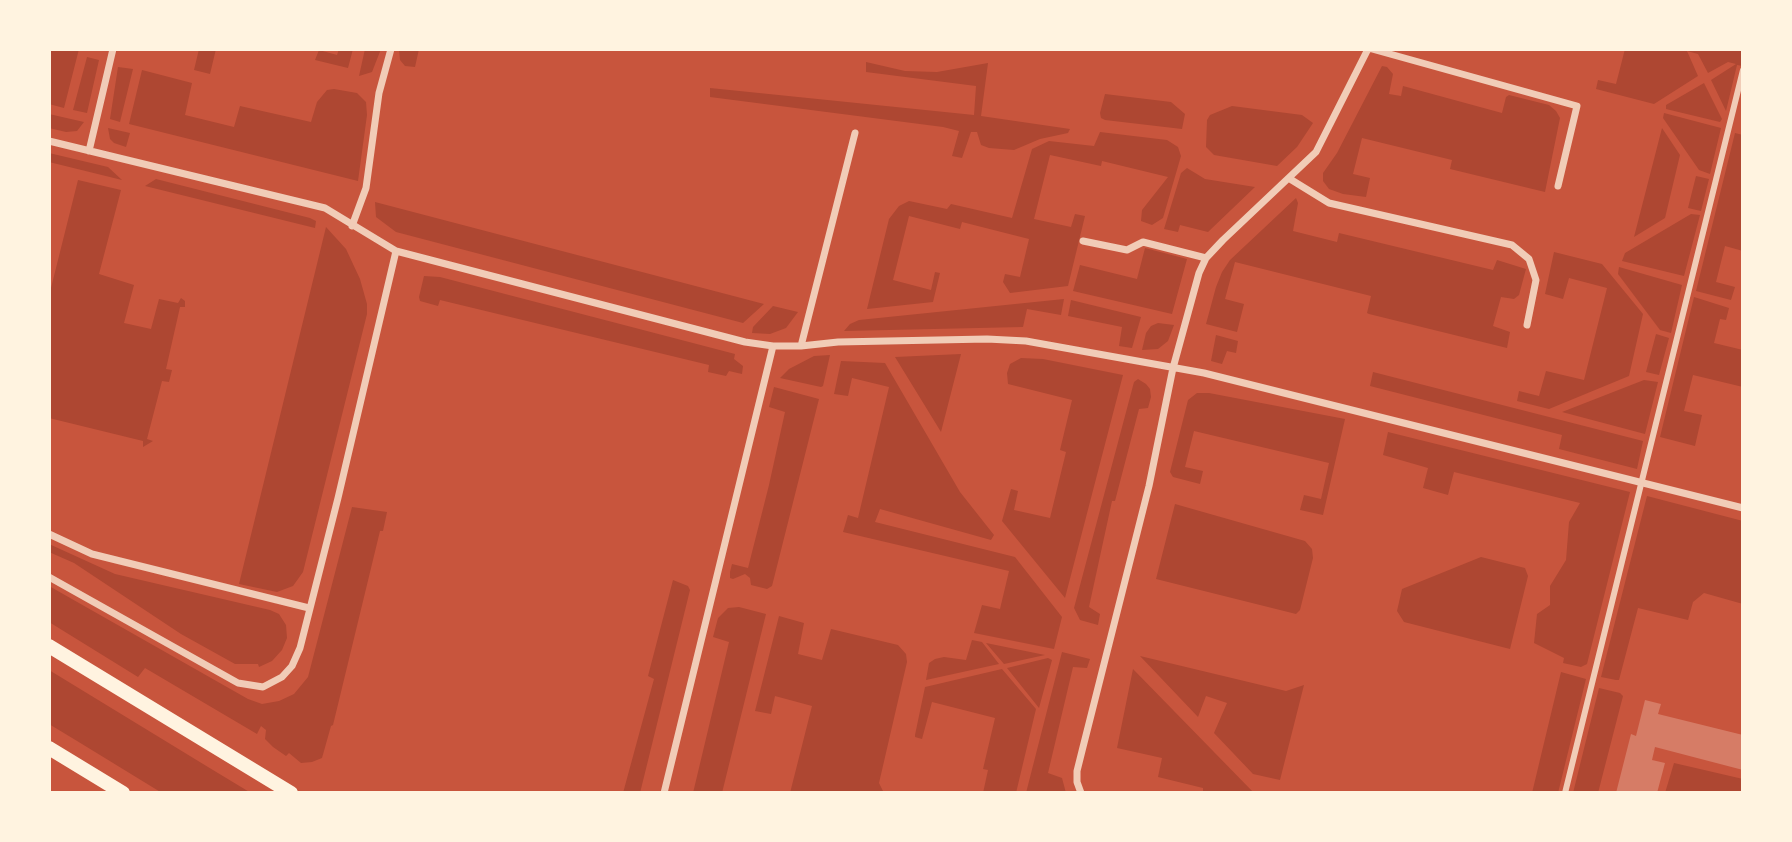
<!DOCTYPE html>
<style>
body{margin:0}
#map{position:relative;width:1792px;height:842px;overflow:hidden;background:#c8553d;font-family:"PT Sans",sans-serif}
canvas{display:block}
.frame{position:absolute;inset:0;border:51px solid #fff3e0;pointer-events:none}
</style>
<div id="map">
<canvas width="1792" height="842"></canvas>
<div class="frame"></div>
</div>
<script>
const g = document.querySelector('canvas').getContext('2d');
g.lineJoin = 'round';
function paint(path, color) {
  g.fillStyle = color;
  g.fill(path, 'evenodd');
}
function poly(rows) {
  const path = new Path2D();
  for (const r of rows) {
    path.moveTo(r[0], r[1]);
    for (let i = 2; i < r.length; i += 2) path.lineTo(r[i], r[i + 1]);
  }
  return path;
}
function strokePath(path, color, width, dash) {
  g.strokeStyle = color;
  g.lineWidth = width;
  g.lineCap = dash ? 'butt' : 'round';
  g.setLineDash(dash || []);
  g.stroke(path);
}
paint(poly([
 [49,49,79,49,64,108,49,104],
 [199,49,216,49,210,74,194,70],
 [339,49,353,49,348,68,315,60,319,50,337,55],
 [365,49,381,49,372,72,359,76],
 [399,49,419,49,415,67,405,66,400,60],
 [1625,49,1743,49,1743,66,1737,65,1726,111,1711,80,1736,64,1728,62,1708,73,1698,54,1687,51,1698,76,1654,104,1596,89,1598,80,1616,84],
 [87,57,99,60,87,113,73,110],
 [866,62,905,71,937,72,988,63,981,116,1070,129,1068,133,1040,139,1014,150,989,148,981,145,977,132,971,132,962,158,952,156,959,131,943,127,710,97,710,88,974,115,976,86,866,72],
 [1382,66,1387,67,1393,74,1389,94,1401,96,1403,86,1502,113,1506,97,1509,95,1549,105,1556,111,1560,118,1545,192,1450,169,1452,160,1362,138,1353,174,1370,178,1366,197,1343,194,1329,189,1323,181,1323,173,1337,153],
 [118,67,133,69,120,122,110,119],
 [142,70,192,83,185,115,234,127,240,106,311,122,317,102,327,90,334,89,357,93,366,102,367,115,358,181,129,124],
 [1704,83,1722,119,1720,122,1666,109,1666,105],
 [1105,94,1171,102,1185,114,1182,129,1105,120,1101,118,1100,113],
 [1232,106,1302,115,1313,123,1297,147,1277,166,1214,155,1206,147,1207,120,1210,115],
 [1664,113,1721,128,1710,174,1699,170,1663,118],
 [49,114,84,122,77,131,66,132,49,128],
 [108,128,130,133,126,147,114,143,110,139],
 [1662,128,1680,155,1665,218,1634,237],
 [1100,132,1167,140,1178,147,1181,156,1163,218,1152,225,1141,221,1142,210,1168,177,1102,161,1101,166,1050,155,1034,219,1071,227,1075,214,1085,216,1068,286,1010,293,1003,282,1005,274,1020,277,1029,239,962,222,960,229,909,216,893,280,931,290,935,272,940,273,933,302,867,309,889,219,899,206,909,201,947,209,951,204,1012,218,1032,149,1049,141,1094,146],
 [1735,133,1743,135,1743,251,1725,246,1716,282,1735,287,1731,300,1696,291],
 [49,153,108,167,122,180,49,162],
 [1187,168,1205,179,1255,187,1208,232,1180,225,1178,232,1164,229,1181,173],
 [1696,176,1709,179,1701,211,1688,208],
 [156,179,310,218,316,221,315,228,145,186],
 [78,180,121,190,99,274,134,285,124,323,151,329,159,299,178,303,181,298,185,301,185,307,180,307,166,369,172,370,169,382,162,381,147,439,153,441,143,447,143,441,49,418,49,296],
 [1296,198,1298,203,1293,231,1337,242,1339,233,1493,270,1497,260,1526,269,1519,295,1514,299,1501,297,1493,326,1510,332,1507,348,1369,314,1367,313,1371,296,1235,262,1225,299,1244,304,1237,332,1206,324,1216,287,1222,272,1230,260],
 [375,202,764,304,743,323,396,232,376,217],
 [1691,214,1700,215,1684,276,1622,261,1625,253],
 [326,227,346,249,360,279,367,304,367,314,303,572,293,586,277,592,239,584],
 [1145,248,1187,259,1172,314,1073,291,1080,265,1137,279],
 [1554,252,1602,264,1643,314,1629,376,1549,409,1517,401,1519,391,1539,396,1546,371,1584,380,1607,288,1569,278,1563,299,1545,294],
 [1619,267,1682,285,1671,333,1660,330,1618,274],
 [424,276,440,277,735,354,734,359,743,366,742,374,729,371,726,376,708,372,709,365,440,300,438,306,420,301,419,297],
 [1694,297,1729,308,1726,320,1720,319,1714,343,1743,350,1743,387,1693,375,1684,411,1702,415,1695,446,1660,437],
 [1064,299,1061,315,1027,309,1023,327,844,331,850,324,859,320],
 [1071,300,1141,317,1132,348,1119,346,1122,327,1068,316],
 [773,306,798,312,786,328,770,334,752,333,753,327],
 [1158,323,1174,325,1168,341,1158,349,1142,350,1146,333,1151,326],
 [1656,334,1669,338,1659,375,1646,372],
 [1216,335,1238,341,1236,353,1227,351,1222,364,1211,361],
 [961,354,941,432,895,357],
 [830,355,823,386,821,387,780,378,789,369,814,356],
 [1021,358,1043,359,1123,375,1065,598,1002,521,1011,489,1018,491,1014,510,1050,518,1066,452,1060,450,1072,400,1008,384,1007,373,1010,364],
 [841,361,885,363,960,492,994,535,991,540,880,509,875,522,1015,557,1062,617,1054,649,974,633,982,605,1000,609,1009,571,843,532,848,515,858,518,889,387,852,378,848,396,834,394],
 [1373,372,1643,441,1637,469,1559,449,1562,435,1370,386],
 [1138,379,1146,384,1150,389,1151,397,1148,408,1139,409,1115,501,1112,501,1089,607,1100,614,1098,625,1080,620,1074,608,1134,382],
 [1644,380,1658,382,1645,434,1562,412],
 [774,387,819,399,772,586,767,589,751,585,750,578,745,574,733,579,730,578,730,572,732,564,748,568,769,485,785,412,769,407],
 [1197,393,1209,393,1345,419,1323,515,1300,510,1304,495,1321,499,1329,463,1194,431,1185,467,1203,471,1200,484,1173,477,1170,472,1188,400],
 [1388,432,1630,492,1587,664,1581,667,1563,663,1564,658,1534,643,1537,614,1550,605,1550,586,1566,560,1569,522,1580,503,1454,472,1448,495,1423,488,1428,468,1383,455],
 [1647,496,1743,521,1743,604,1704,593,1693,602,1688,620,1638,608,1619,680,1616,680,1601,677],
 [1175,504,1305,541,1312,549,1313,558,1300,610,1296,614,1156,579],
 [352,507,387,512,383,531,380,531,333,725,331,726,322,758,312,762,301,763,289,753,286,756,273,747,265,739,266,730,261,726,257,734,145,668,138,677,49,622,49,586,248,699,262,704,279,701,294,694,308,677],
 [49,544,115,574,270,610,279,614,286,625,287,638,282,650,272,661,259,667,258,664,235,664,181,634,74,563,49,552],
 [1481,557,1525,568,1528,576,1510,649,1404,622,1397,611,1402,589],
 [673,580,688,586,690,590,640,793,623,793,654,679,648,676],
 [739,607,766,614,722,793,693,793,729,642,713,637,718,618,728,608],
 [779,616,804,623,798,654,822,660,831,629,898,645,906,654,907,662,879,783,884,793,790,793,812,706,775,696,771,714,755,711],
 [972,640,982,642,999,664,926,680,929,663,935,659,944,657,966,660],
 [986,643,1045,655,1004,664],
 [1062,652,1090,659,1087,668,1073,667,1048,773,1062,778,1066,793,1026,793],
 [1140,656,1286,691,1304,685,1280,780,1253,774,1214,733,1227,703,1206,696,1198,717],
 [1048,658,1052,660,1039,708,1007,668],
 [1002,669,1036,709,1016,793,983,793,988,770,983,769,995,718,932,702,922,739,915,737,915,735,925,687],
 [1133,669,1254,793,1203,793,1203,788,1158,777,1162,758,1117,748],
 [49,670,208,767,251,793,162,793,82,744,49,724],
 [1561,672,1586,679,1558,793,1532,793],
 [1599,688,1620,693,1623,696,1598,793,1573,793],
 [1674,763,1743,779,1743,793,1665,793]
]), '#ae4732');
paint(poly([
 [1645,700,1661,704,1658,714,1743,735,1743,770,1655,747,1652,760,1665,763,1657,793,1616,793,1631,734,1636,736]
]), '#d67c66');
strokePath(poly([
 [1565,793,1743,70]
]), '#f1ccb7', 6);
strokePath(poly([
 [1372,49,1577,106,1558,186],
 [49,141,325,208,396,251,745,342,773,346,801,346,838,342,987,339,1026,341,1204,373,1743,508],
 [89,151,113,49],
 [1290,179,1329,203,1512,245,1529,259,1536,280,1527,325],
 [352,226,366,188,379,93,391,49],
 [1083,241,1127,250,1143,242,1206,258],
 [801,346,855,133],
 [49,534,92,554,309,608],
 [49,577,238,683,263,687,282,677,292,666,300,648,338,498,396,251],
 [664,793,773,346],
 [1081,793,1077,782,1077,771,1082,751,1149,486,1173,368,1199,273,1206,258,1223,240,1316,152,1368,49]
]), '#f1ccb7', 7);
strokePath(poly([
 [49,646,291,793],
 [49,748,123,793]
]), '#fff3e0', 14);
</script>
